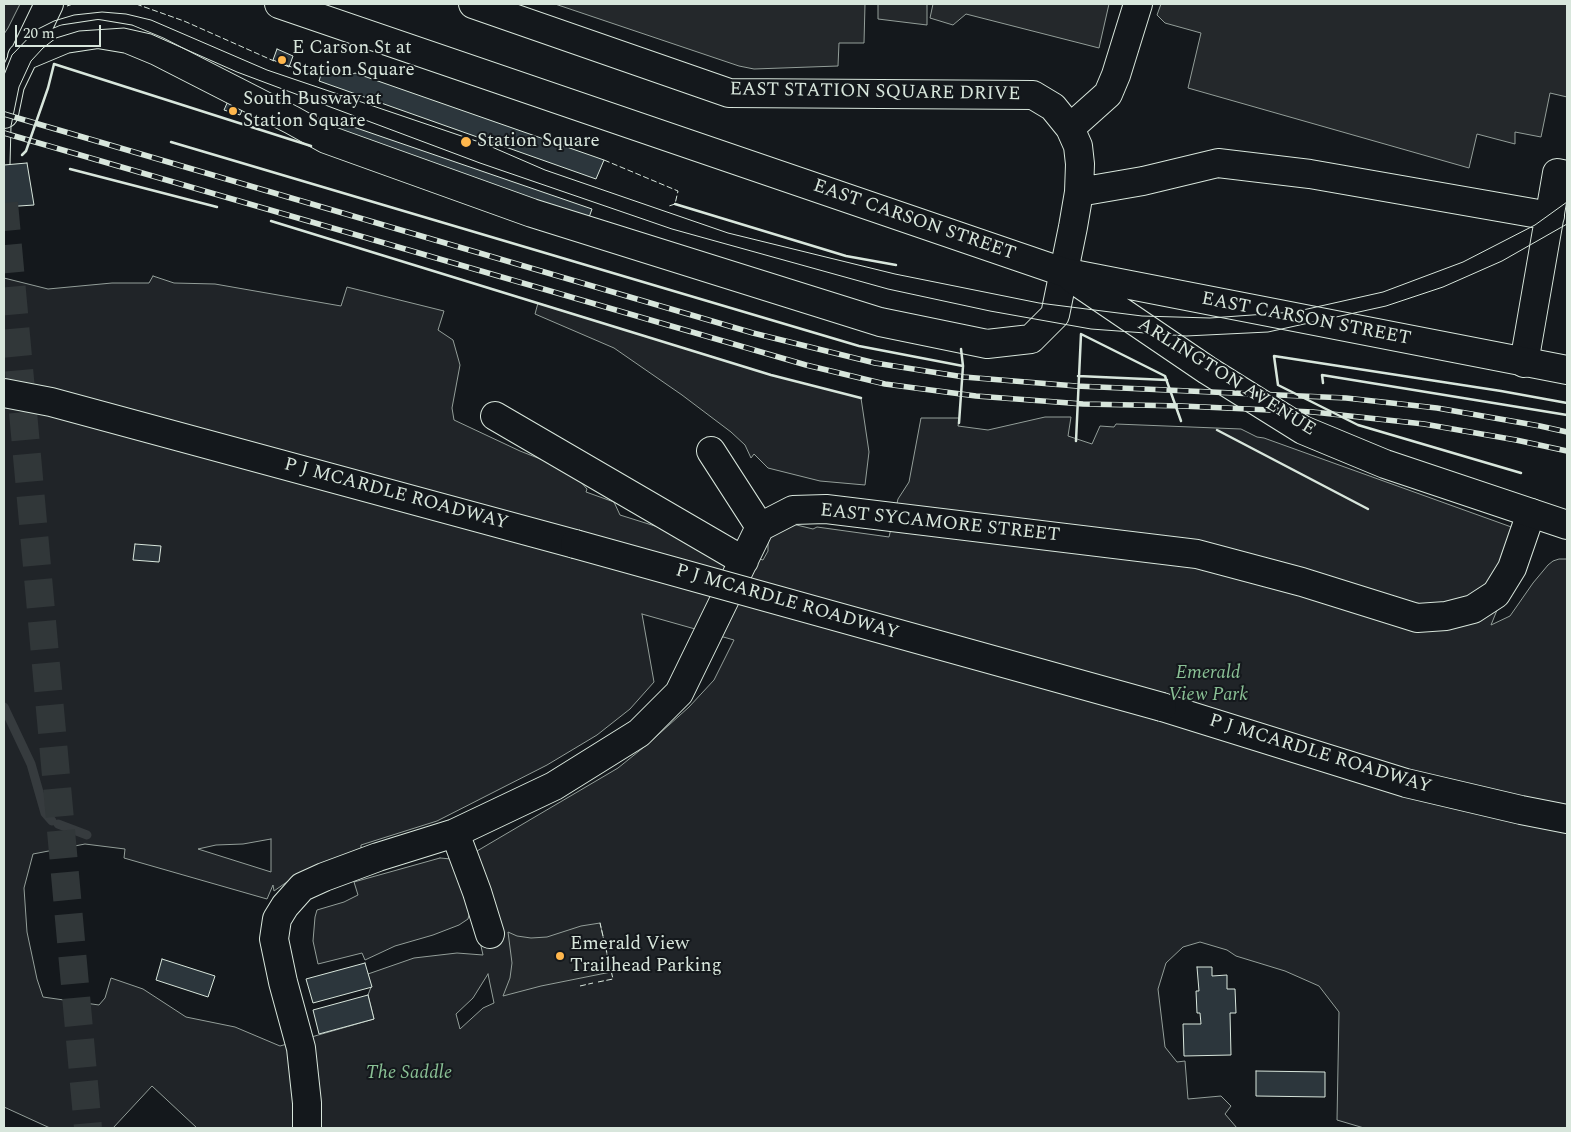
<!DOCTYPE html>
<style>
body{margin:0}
#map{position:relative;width:1571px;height:1132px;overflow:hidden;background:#14181c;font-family:Spectral,serif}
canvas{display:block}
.frame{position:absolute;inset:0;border:5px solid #d8e6dc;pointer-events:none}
.scale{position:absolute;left:15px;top:25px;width:86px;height:22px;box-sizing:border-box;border:2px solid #d8e6dc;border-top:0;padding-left:6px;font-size:15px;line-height:18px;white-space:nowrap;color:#d8e6dc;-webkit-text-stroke:4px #14181c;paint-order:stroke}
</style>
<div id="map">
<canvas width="1571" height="1132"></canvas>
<div class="frame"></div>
<div class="scale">20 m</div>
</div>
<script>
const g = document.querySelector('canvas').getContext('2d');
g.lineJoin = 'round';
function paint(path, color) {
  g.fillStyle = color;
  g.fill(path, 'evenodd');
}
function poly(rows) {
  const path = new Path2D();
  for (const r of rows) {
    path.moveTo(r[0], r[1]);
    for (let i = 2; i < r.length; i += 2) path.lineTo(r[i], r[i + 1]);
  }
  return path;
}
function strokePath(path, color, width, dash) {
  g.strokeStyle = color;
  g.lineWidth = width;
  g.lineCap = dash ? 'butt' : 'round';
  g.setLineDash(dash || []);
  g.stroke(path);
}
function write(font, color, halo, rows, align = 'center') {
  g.font = font + ' Spectral,serif';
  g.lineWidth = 4;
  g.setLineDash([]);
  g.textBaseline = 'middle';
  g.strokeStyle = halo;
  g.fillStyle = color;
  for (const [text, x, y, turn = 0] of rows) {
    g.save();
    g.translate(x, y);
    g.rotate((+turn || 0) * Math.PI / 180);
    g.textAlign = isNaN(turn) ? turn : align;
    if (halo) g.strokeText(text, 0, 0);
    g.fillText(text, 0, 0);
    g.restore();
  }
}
const green = poly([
 [4,4,20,4,8,28,4,34,4,4],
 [153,276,174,283,215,284,341,306,347,287,444,311,438,330,453,340,460,365,452,408,454,420,520,451,571,471,587,489,586,492,614,502,620,515,763,560,768,551,768,518,813,529,817,527,889,537,898,499,909,482,921,418,959,418,958,426,988,430,1045,417,1071,417,1068,436,1092,444,1100,426,1114,427,1116,424,1241,429,1257,437,1264,438,1528,533,1491,625,1510,616,1533,583,1548,565,1553,561,1559,559,1567,559,1567,1128,1364,1128,1337,1120,1339,1012,1319,986,1285,971,1236,956,1227,950,1200,942,1183,947,1166,963,1158,989,1165,1047,1177,1062,1185,1061,1188,1099,1221,1096,1231,1106,1225,1114,1237,1128,197,1128,152,1086,113,1128,50,1128,4,1107,4,278,48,289,112,283,149,283,153,276],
 [642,614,734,640,714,680,689,707,649,743,618,768,477,851,478,861,463,865,483,955,457,953,414,958,368,974,371,987,368,995,374,1019,280,1046,235,1027,186,1017,143,989,111,978,105,998,99,1005,43,997,37,979,27,932,24,888,33,854,85,844,125,849,124,858,267,899,273,885,274,891,294,877,317,865,361,849,361,845,437,821,547,765,597,735,630,709,654,682,642,614],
 [271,839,271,872,198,849,216,845,243,844,271,839],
 [488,974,494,1003,483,1008,460,1029,456,1014,473,998,488,974],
 [538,303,771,375,861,398,869,452,865,485,820,481,768,468,754,454,751,458,745,445,731,432,682,395,614,348,535,314,538,303],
 [440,858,451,859,470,911,468,919,459,925,433,935,395,946,365,960,362,953,318,964,313,941,315,917,317,910,344,902,358,895,354,882,440,858]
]);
paint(green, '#202428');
strokePath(green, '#939e99', 1);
const parking = poly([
 [555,4,865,4,864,43,839,43,838,66,754,69,739,66,555,4],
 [878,4,927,4,927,25,878,19,878,4],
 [933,4,1109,4,1099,48,966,14,953,25,930,18,933,4],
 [1161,4,1567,4,1567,97,1550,93,1541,137,1515,132,1515,144,1477,134,1469,168,1188,88,1201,33,1165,23,1157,15,1161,4],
 [600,923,611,972,541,986,503,996,510,978,512,963,508,932,517,936,531,938,547,937,581,926,600,923]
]);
paint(parking, '#24282b');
strokePath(parking, '#939e99', 1);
strokePath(poly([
 [4,707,31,764,45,813,52,821],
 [58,824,87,835]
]), '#363b3e', 9);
const building = poly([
 [277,49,293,56,289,67,273,60,277,49],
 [324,65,351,75,355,73,604,160,596,179,319,81,324,65],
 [228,101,243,108,240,115,224,110,228,101],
 [324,122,338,127,339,122,592,209,587,223,321,132,324,122],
 [27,163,34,205,4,207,4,165,27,163],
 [135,544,161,546,159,562,133,560,135,544],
 [162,959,215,976,208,997,156,980,162,959],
 [365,963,372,987,313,1003,306,979,365,963],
 [1197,967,1212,967,1212,976,1227,975,1227,989,1235,989,1236,1013,1230,1013,1231,1055,1184,1056,1183,1024,1201,1024,1200,1013,1197,1013,1196,991,1199,991,1197,967],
 [368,995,374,1019,319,1034,313,1010,368,995],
 [1256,1071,1325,1072,1325,1097,1256,1096,1256,1071]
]);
paint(building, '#2c363c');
strokePath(building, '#d8e6dc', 1);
strokePath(poly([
 [4,203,88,1128]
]), '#313739', 28, [28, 14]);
const minor = poly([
 [22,57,65,39,98,34,128,39,157,51,292,120,326,139,532,213,880,322,987,344,1031,339,1055,315,1073,227,1079,192,1080,164,1078,146,1070,128,1053,107,1033,95,729,93,473,4],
 [4,114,10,85,49,4],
 [1070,128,1108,94,1116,75,1138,4],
 [1079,192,1143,181,1218,163,1310,174,1550,216],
 [1524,363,1557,173,1567,175],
 [495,416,744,561],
 [711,451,760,527],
 [455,833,477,892,490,934],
 [307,1128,307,1103,301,1048,283,982,274,939,277,919,285,906,302,887,324,877,378,857,455,833,554,786,639,733,679,693,760,527,793,510,826,509,1197,554,1302,582,1417,618,1446,616,1473,609,1496,594,1512,568,1531,513]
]);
const major = poly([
 [279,4,1063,272,1567,370],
 [1073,279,1207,370,1303,430,1385,464,1567,525],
 [4,393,51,402,575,544],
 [1162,707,1406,783,1521,810,1567,819]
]);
strokePath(minor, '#d8e6dc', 30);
strokePath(major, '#d8e6dc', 30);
strokePath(minor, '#14181c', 28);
strokePath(major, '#14181c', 28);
strokePath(poly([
 [4,75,12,55,36,30,54,21,74,15,102,12,126,14,151,20,267,70,485,144,545,170,728,233,895,274,1039,303,1142,316,1210,318,1294,312,1383,292,1463,262,1535,225,1567,202],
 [10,164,11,126,19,87,31,61,43,48,56,38,79,31,124,28,151,34,237,72,480,163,672,229,888,289,990,311,1091,329,1186,336,1268,332,1386,306,1443,287,1502,261,1567,224]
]), '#d8e6dc', 1);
const rail = poly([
 [4,114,753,333,875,363,964,377,1076,386,1346,398,1437,408,1540,426,1567,432],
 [4,133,806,365,885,384,976,396,1083,404,1182,406,1313,412,1424,424,1516,440,1567,451]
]);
strokePath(rail, '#d8e6dc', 5.5);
strokePath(rail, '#14181c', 4, [11]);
const majorBridge = poly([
 [575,544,1162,707]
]);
strokePath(majorBridge, '#d8e6dc', 30, []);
strokePath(majorBridge, '#14181c', 28);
strokePath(poly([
 [136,4,184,21,274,61],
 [67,6,73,4],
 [286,65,303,71],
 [604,160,678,191,675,204,669,206],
 [598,982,613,979,600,923],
 [580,986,593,983]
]), '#d8e6dc', 1, [6, 2.5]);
strokePath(poly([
 [171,142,859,346,963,366],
 [22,155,26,151,48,88,54,64,311,146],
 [70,169,217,207],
 [675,204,846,256,896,265],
 [271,221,771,375,861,398],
 [1078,376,1167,380],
 [1323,383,1322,375,1567,415],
 [959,423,963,366,961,349],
 [1217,430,1368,509],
 [1076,441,1081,334,1165,376,1181,421],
 [1521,473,1358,425,1278,385,1274,356,1501,391,1567,403]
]), '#d8e6dc', 2.5);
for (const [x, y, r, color] of [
 [282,60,5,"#ffb74d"],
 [233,111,5,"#ffb74d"],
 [466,142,6,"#ffb74d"],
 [560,956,5,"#ffb74d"]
]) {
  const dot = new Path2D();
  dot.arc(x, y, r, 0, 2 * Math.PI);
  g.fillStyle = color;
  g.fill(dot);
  strokePath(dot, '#14181c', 2);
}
write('19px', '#d8e6dc', '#14181c', [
 ["E Carson St at",292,49],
 ["Station Square",292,71],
 ["South Busway at",243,100],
 ["Station Square",243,122],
 ["Station Square",477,142],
 ["Emerald View",570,945],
 ["Trailhead Parking",570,967]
], 'left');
write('19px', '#d8e6dc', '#14181c', [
 ["EAST STATION SQUARE DRIVE",875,93,1],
 ["EAST CARSON STREET",914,221,19],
 ["EAST CARSON STREET",1306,320,11],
 ["ARLINGTON AVENUE",1226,378,32],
 ["P J MCARDLE ROADWAY",396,495,15],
 ["EAST SYCAMORE STREET",940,524,6],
 ["P J MCARDLE ROADWAY",787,603,16],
 ["P J MCARDLE ROADWAY",1320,755,17]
]);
write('italic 19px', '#8ac095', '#14181c', [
 ["Emerald",1208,674],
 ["View Park",1208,696],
 ["The Saddle",409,1074]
]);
</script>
